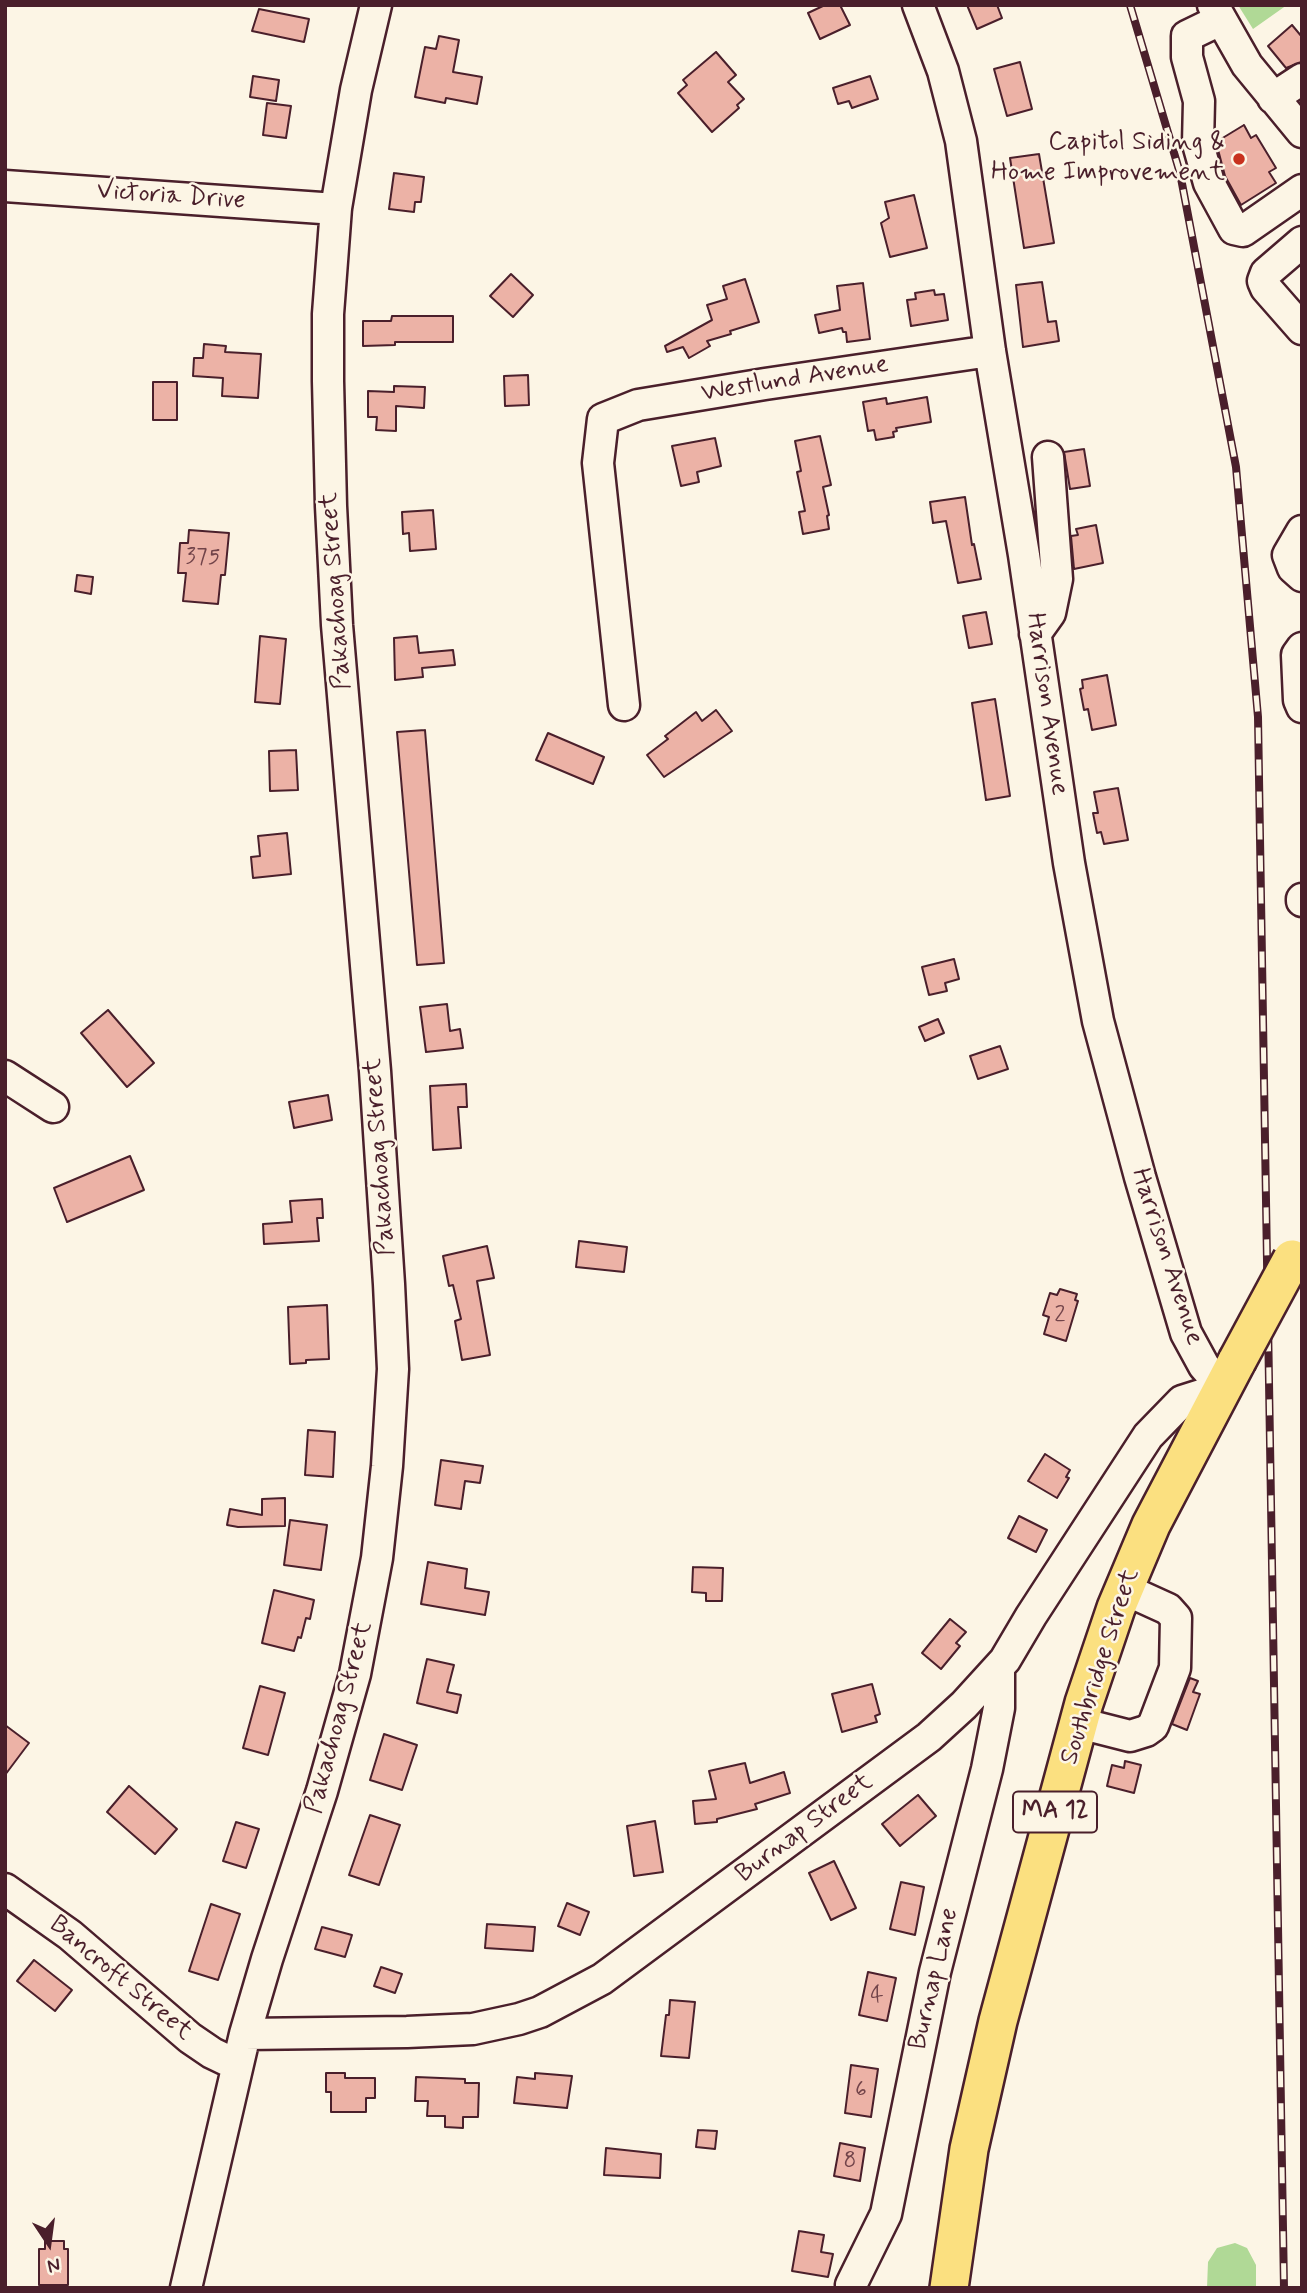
<!DOCTYPE html>
<style>
body{margin:0}
#map{position:relative;width:1307px;height:2293px;overflow:hidden;background:#fcf5e5;font-family:Mynerve,sans-serif}
canvas{display:block}
.frame{position:absolute;inset:0;border:7px solid #4a1f2b;pointer-events:none}
.north{position:absolute;left:14px;top:2209px;width:70px;height:70px;-webkit-text-stroke:5px #fcf5e5;paint-order:stroke;rotate:167deg;font-size:19px;font-weight:700;line-height:28px;text-align:center;color:#4a1f2b}
.north::after{content:'';display:block;margin:auto;width:24px;height:32px;background:#4a1f2b;clip-path:polygon(50% 0,100% 100%,50% 72%,0 100%)}
</style>
<div id="map">
<canvas width="1307" height="2293"></canvas>
<div class="frame"></div>
<div class="north">N</div>
</div>
<script>
const g = document.querySelector('canvas').getContext('2d');
g.lineJoin = 'round';
function paint(path, color) {
  g.fillStyle = color;
  g.fill(path, 'evenodd');
}
function poly(rows) {
  const path = new Path2D();
  for (const r of rows) {
    path.moveTo(r[0], r[1]);
    for (let i = 2; i < r.length; i += 2) path.lineTo(r[i], r[i + 1]);
  }
  return path;
}
function strokePath(path, color, width, dash) {
  g.strokeStyle = color;
  g.lineWidth = width;
  g.lineCap = dash ? 'butt' : 'round';
  g.setLineDash(dash || []);
  g.stroke(path);
}
function write(font, color, halo, rows, align = 'center') {
  g.font = font + ' Mynerve,sans-serif';
  g.lineWidth = 5;
  g.setLineDash([]);
  g.textBaseline = 'middle';
  g.strokeStyle = halo;
  g.fillStyle = color;
  for (const [text, x, y, turn = 0] of rows) {
    g.save();
    g.translate(x, y);
    g.rotate((+turn || 0) * Math.PI / 180);
    g.textAlign = isNaN(turn) ? turn : align;
    if (halo) g.strokeText(text, 0, 0);
    g.fillText(text, 0, 0);
    g.restore();
  }
}
paint(poly([
 [1238,5,1287,5,1253,29],
 [1235,2243,1247,2248,1256,2265,1256,2288,1207,2288,1208,2262,1217,2248]
]), '#b0d996');
const building = poly([
 [825,5,840,5,850,25,820,39,808,13,825,5],
 [967,5,997,5,1002,18,977,29,967,5],
 [259,9,309,19,304,42,252,31,259,9],
 [1292,25,1302,37,1302,62,1286,68,1268,46,1292,25],
 [439,36,459,40,453,72,482,77,477,104,446,98,445,103,415,97,425,47,436,49,439,36],
 [716,52,736,75,728,82,744,99,737,105,739,108,712,132,678,93,687,85,683,80,716,52],
 [1020,62,1032,109,1007,116,994,69,1020,62],
 [253,76,279,80,276,101,250,97,253,76],
 [870,76,878,99,852,108,849,101,838,104,833,88,870,76],
 [267,103,291,106,286,138,263,135,267,103],
 [1244,125,1251,138,1256,135,1276,168,1269,172,1276,183,1241,205,1225,176,1216,142,1244,125],
 [1039,154,1054,243,1024,248,1010,158,1039,154],
 [394,173,424,177,421,202,415,202,414,212,389,209,394,173],
 [914,195,927,248,890,257,881,223,889,218,885,202,914,195],
 [511,274,533,295,513,317,490,296,511,274],
 [745,279,759,322,730,331,731,334,707,341,710,346,689,358,683,347,667,352,665,346,712,320,707,305,727,299,723,286,745,279],
 [1042,282,1048,322,1056,321,1059,341,1023,347,1016,285,1042,282],
 [863,283,870,339,847,342,846,332,843,332,842,328,819,333,815,315,840,310,837,286,863,283],
 [934,290,935,295,944,294,948,320,911,326,907,300,916,299,915,293,934,290],
 [392,316,453,316,453,342,395,342,395,345,363,346,363,321,391,321,392,316],
 [204,344,226,346,225,352,261,354,258,398,222,396,223,378,193,376,194,358,203,358,204,344],
 [528,375,529,405,505,406,504,376,528,375],
 [153,382,177,382,177,420,153,420,153,382],
 [394,386,425,387,424,408,396,406,396,431,376,430,377,417,368,417,368,391,394,392,394,386],
 [927,397,931,422,896,428,897,431,893,432,894,437,876,440,874,430,868,431,863,402,886,398,887,404,927,397],
 [820,436,831,485,823,487,829,515,827,516,829,529,803,534,799,512,805,511,797,472,801,471,795,441,820,436],
 [715,438,721,466,697,472,699,482,681,486,672,446,715,438],
 [1084,449,1090,486,1070,489,1064,452,1084,449],
 [965,497,972,545,974,544,981,579,958,583,946,521,933,523,930,502,965,497],
 [433,510,436,549,410,551,409,533,403,534,402,512,433,510],
 [1096,525,1103,563,1074,569,1071,536,1078,535,1076,529,1096,525],
 [189,530,229,533,225,575,221,575,218,604,183,601,186,573,178,573,180,543,188,543,189,530],
 [77,575,93,577,91,594,75,591,77,575],
 [986,612,992,644,969,648,963,616,986,612],
 [260,636,286,639,280,704,255,702,260,636],
 [417,636,419,653,453,650,455,665,422,668,423,677,395,680,394,638,417,636],
 [1107,675,1116,725,1092,730,1088,709,1084,710,1080,689,1083,688,1082,680,1107,675],
 [995,699,1010,796,986,800,972,703,995,699],
 [716,710,732,731,664,777,647,755,668,739,665,736,696,712,702,721,716,710],
 [425,730,444,963,417,965,397,732,425,730],
 [548,733,604,757,593,784,536,760,548,733],
 [296,750,298,790,270,791,269,751,296,750],
 [1118,788,1128,840,1104,844,1101,832,1097,833,1093,813,1098,813,1094,792,1118,788],
 [287,833,291,874,253,878,251,857,260,856,258,836,287,833],
 [954,959,959,979,945,983,947,991,929,995,922,967,954,959],
 [447,1004,450,1031,460,1029,463,1048,426,1052,420,1007,447,1004],
 [108,1010,154,1063,127,1087,81,1033,108,1010],
 [938,1019,944,1033,925,1041,919,1027,938,1019],
 [1000,1046,1008,1069,978,1079,970,1056,1000,1046],
 [466,1084,467,1107,458,1107,461,1148,433,1150,430,1086,466,1084],
 [328,1095,332,1120,294,1128,289,1102,328,1095],
 [130,1156,144,1190,67,1222,54,1188,130,1156],
 [322,1199,323,1218,317,1218,319,1241,264,1244,263,1224,292,1222,290,1201,322,1199],
 [579,1241,627,1247,624,1272,576,1267,579,1241],
 [487,1246,494,1278,477,1281,490,1355,462,1360,455,1321,461,1319,453,1285,449,1286,443,1256,487,1246],
 [1060,1289,1077,1294,1075,1300,1078,1301,1066,1341,1044,1334,1049,1317,1043,1315,1050,1293,1057,1295,1060,1289],
 [327,1305,329,1359,306,1360,306,1363,290,1364,288,1307,327,1305],
 [308,1430,335,1432,333,1477,305,1475,308,1430],
 [1045,1454,1070,1470,1066,1477,1069,1478,1057,1498,1028,1481,1045,1454],
 [441,1460,483,1466,480,1483,465,1481,461,1509,435,1505,441,1460],
 [285,1498,285,1526,238,1527,227,1525,230,1509,262,1515,262,1499,285,1498],
 [1019,1516,1047,1530,1036,1552,1008,1538,1019,1516],
 [290,1520,327,1525,321,1570,284,1565,290,1520],
 [428,1562,467,1569,465,1588,489,1592,485,1615,421,1604,428,1562],
 [693,1567,723,1568,722,1601,706,1601,706,1593,692,1592,693,1567],
 [274,1590,314,1600,310,1619,306,1618,301,1638,298,1637,294,1651,262,1643,274,1590],
 [950,1619,966,1632,956,1643,960,1646,941,1669,922,1653,950,1619],
 [427,1659,454,1665,447,1692,461,1695,457,1713,417,1703,427,1659],
 [1190,1678,1198,1681,1193,1692,1200,1694,1187,1730,1172,1724,1190,1678],
 [872,1684,880,1714,875,1716,877,1722,842,1732,832,1694,872,1684],
 [260,1686,285,1693,268,1755,243,1748,260,1686],
 [5,1725,29,1743,5,1775,5,1725],
 [384,1734,417,1745,402,1790,370,1780,384,1734],
 [1125,1761,1141,1765,1134,1793,1107,1786,1112,1765,1124,1768,1125,1761],
 [745,1763,750,1783,784,1772,790,1793,755,1804,757,1809,717,1819,717,1822,695,1824,693,1801,716,1799,709,1771,745,1763],
 [129,1786,177,1829,155,1854,107,1812,129,1786],
 [918,1795,936,1816,900,1846,882,1824,918,1795],
 [370,1815,400,1825,379,1885,349,1875,370,1815],
 [655,1821,663,1872,634,1876,627,1826,655,1821],
 [236,1822,259,1829,246,1868,223,1861,236,1822],
 [834,1861,856,1908,831,1920,809,1873,834,1861],
 [901,1882,924,1887,915,1935,890,1929,901,1882],
 [567,1903,589,1912,580,1935,558,1926,567,1903],
 [211,1904,240,1914,218,1980,189,1971,211,1904],
 [487,1924,535,1927,533,1951,485,1948,487,1924],
 [322,1927,352,1935,345,1957,315,1949,322,1927],
 [34,1960,72,1990,55,2011,17,1981,34,1960],
 [381,1967,402,1974,395,1993,374,1986,381,1967],
 [868,1972,896,1978,887,2021,859,2015,868,1972],
 [670,2000,695,2002,689,2058,661,2056,666,2015,669,2015,670,2000],
 [851,2065,878,2069,871,2117,845,2113,851,2065],
 [326,2073,345,2073,345,2078,375,2078,375,2098,366,2098,366,2112,331,2112,331,2092,326,2092,326,2073],
 [535,2073,572,2076,567,2108,514,2103,517,2077,535,2079,535,2073],
 [416,2077,465,2079,465,2083,479,2083,478,2117,463,2117,463,2128,445,2127,445,2116,427,2116,428,2101,415,2101,416,2077],
 [698,2130,717,2131,715,2149,696,2147,698,2130],
 [840,2143,865,2148,860,2181,834,2176,840,2143],
 [606,2148,661,2154,660,2178,604,2175,606,2148],
 [799,2231,824,2235,821,2252,833,2254,828,2277,792,2271,799,2231],
 [45,2241,64,2241,64,2249,68,2249,68,2285,39,2285,39,2249,45,2249,45,2241]
]);
paint(building, '#ecb2a6');
strokePath(building, '#4a1f2b', 2);
const minor = poly([
 [1213,5,1247,65,1302,132],
 [1220,20,1187,36,1187,57,1199,101,1198,144,1209,183,1234,229,1243,231,1302,190],
 [1273,98,1302,79],
 [5,186,336,209],
 [1302,242,1266,273,1263,281,1266,288,1302,329],
 [1302,531,1288,555,1293,568,1302,576],
 [1035,634,1050,613,1057,579,1048,457],
 [1302,648,1297,655,1299,700,1302,707],
 [624,705,598,463,603,419,638,405,765,384,990,351],
 [1302,899,1302,901],
 [5,1076,53,1107],
 [1079,1723,1130,1736,1146,1731,1153,1726,1175,1668,1176,1618,1168,1609,1124,1589],
 [5,1889,70,1935,190,2038,212,2053,237,2065],
 [245,2034,407,2032,473,2029,519,2019,540,2012,602,1979,929,1737,964,1705,1005,1660,1031,1616,1148,1436,1182,1401,1223,1388,1204,1366,1186,1333,1140,1177,1098,1021,1069,863,1024,555,990,351,961,141,943,71,918,5],
 [851,2285,886,2214,935,1972,987,1769,999,1708,999,1667],
 [186,2288,245,2034,267,1959,322,1791,355,1674,377,1558,387,1466,393,1369,389,1284,375,1071,337,625,331,506,328,381,328,314,336,208,356,90,376,5]
]);
const major = poly([
 [949,2288,969,2149,998,2021,1084,1703,1116,1608,1151,1525,1237,1361]
]);
strokePath(minor, '#4a1f2b', 35);
strokePath(major, '#4a1f2b', 42);
strokePath(minor, '#fcf5e5', 30);
strokePath(major, '#fbe080', 37);
const rail = poly([
 [1130,5,1180,173,1236,467,1258,717,1284,2288]
]);
strokePath(rail, '#4a1f2b', 8);
strokePath(rail, '#fcf5e5', 5, [16]);
const majorBridge = poly([
 [1237,1361,1292,1259]
]);
strokePath(majorBridge, '#4a1f2b', 42, []);
strokePath(majorBridge, '#fbe080', 37);
for (const [x, y, r, color] of [
 [1239,159,7,"#c8321e"]
]) {
  const dot = new Path2D();
  dot.arc(x, y, r, 0, 2 * Math.PI);
  g.fillStyle = color;
  g.fill(dot);
  strokePath(dot, '#fcf5e5', 2.5);
}
write('23px', '#72444a', null, [
 ["375",203,558],
 ["2",1060,1316],
 ["4",877,1996],
 ["6",861,2091],
 ["8",850,2162]
]);
for (const [x, y, w] of [
 [1055,1812,84]
]) {
  const box = new Path2D();
  box.roundRect(x - w / 2, y - 20.5, w, 41, 5);
  g.fillStyle = '#fcf5e5';
  g.fill(box);
  strokePath(box, '#4a1f2b', 2);
}
write('bold 24px', '#4a1f2b', null, [
 ["MA 12",1055,1812]
]);
write('26px', '#4a1f2b', '#fcf5e5', [
 ["Capitol Siding &",1225,144],
 ["Home Improvement",1225,174]
], 'right');
write('26px', '#4a1f2b', '#fcf5e5', [
 ["Victoria Drive",171,197,4],
 ["Westlund Avenue",795,380,-9],
 ["Pakachoag Street",337,591,-94],
 ["Harrison Avenue",1046,704,82],
 ["Pakachoag Street",381,1157,-94],
 ["Harrison Avenue",1166,1257,72],
 ["Southbridge Street",1101,1667,-72],
 ["Pakachoag Street",340,1718,-75],
 ["Burnap Street",805,1829,-37],
 ["Bancroft Street",120,1979,40],
 ["Burnap Lane",935,1979,-77]
]);
</script>
